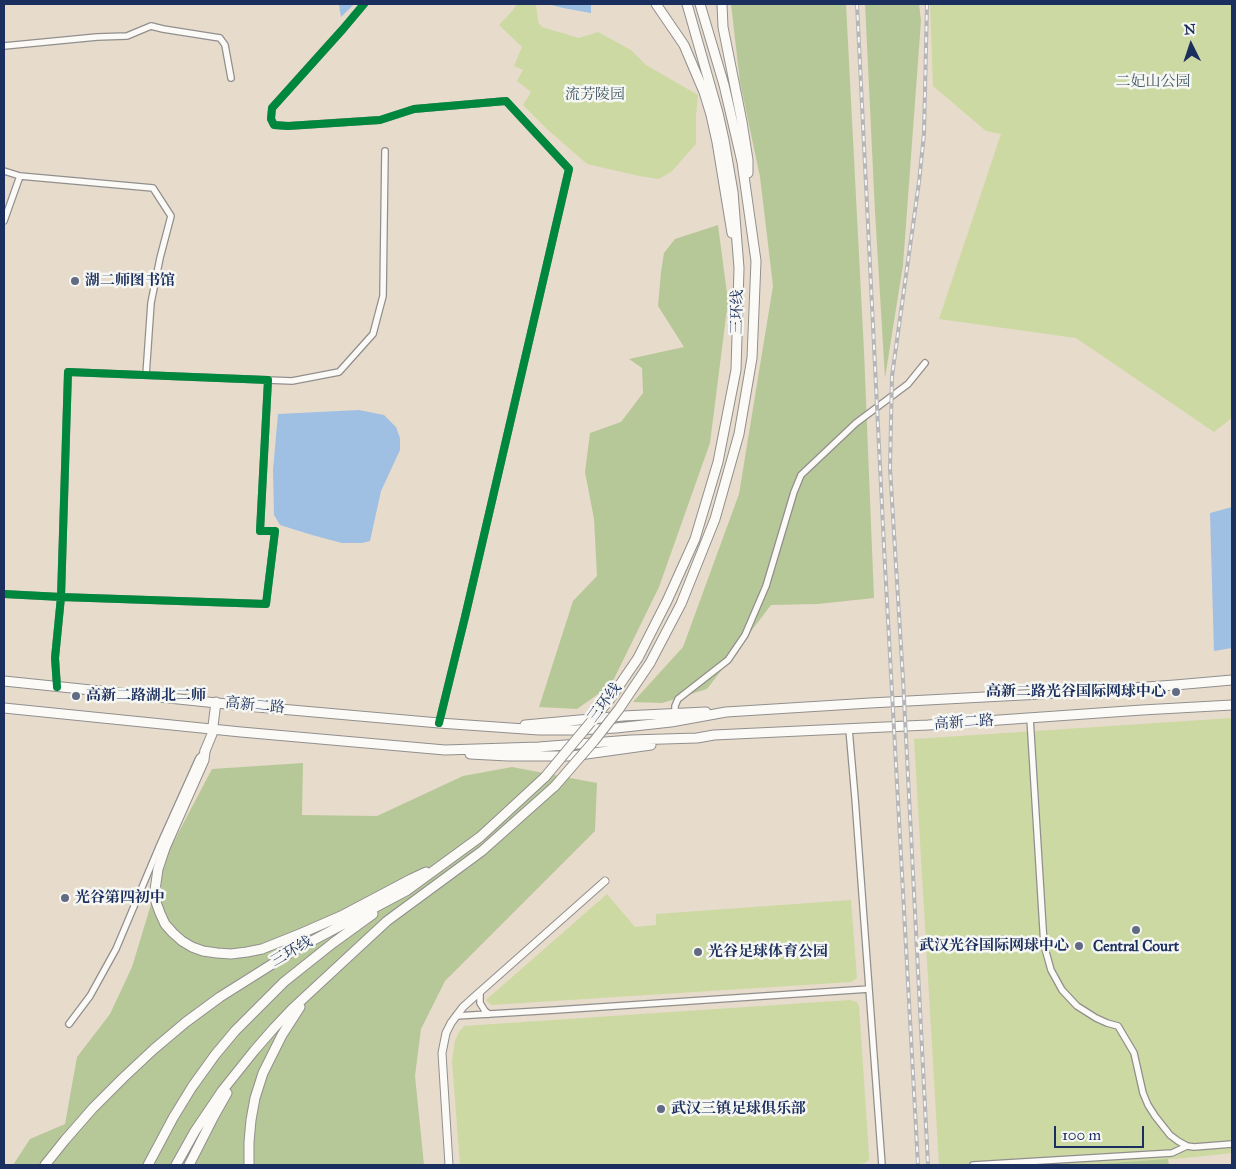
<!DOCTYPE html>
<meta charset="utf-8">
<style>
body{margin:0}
#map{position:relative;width:1236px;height:1169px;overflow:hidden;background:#e7dbcb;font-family:"IM FELL Great Primer",serif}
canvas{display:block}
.frame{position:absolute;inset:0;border:5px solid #1b2f5e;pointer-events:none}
.north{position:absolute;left:1166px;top:20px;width:50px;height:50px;-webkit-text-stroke:4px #f6f6f2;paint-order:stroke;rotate:356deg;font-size:14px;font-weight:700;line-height:20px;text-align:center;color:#1b2f5e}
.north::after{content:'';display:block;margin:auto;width:18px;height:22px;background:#1b2f5e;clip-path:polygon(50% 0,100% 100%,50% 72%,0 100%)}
.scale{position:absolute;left:1054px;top:1126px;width:90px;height:22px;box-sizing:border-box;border:2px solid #1b2f5e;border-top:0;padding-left:6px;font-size:15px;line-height:18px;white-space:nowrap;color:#1b2f5e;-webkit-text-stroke:4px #f6f6f2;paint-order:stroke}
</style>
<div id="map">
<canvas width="1236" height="1169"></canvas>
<div class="frame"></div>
<div class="north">N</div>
<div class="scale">100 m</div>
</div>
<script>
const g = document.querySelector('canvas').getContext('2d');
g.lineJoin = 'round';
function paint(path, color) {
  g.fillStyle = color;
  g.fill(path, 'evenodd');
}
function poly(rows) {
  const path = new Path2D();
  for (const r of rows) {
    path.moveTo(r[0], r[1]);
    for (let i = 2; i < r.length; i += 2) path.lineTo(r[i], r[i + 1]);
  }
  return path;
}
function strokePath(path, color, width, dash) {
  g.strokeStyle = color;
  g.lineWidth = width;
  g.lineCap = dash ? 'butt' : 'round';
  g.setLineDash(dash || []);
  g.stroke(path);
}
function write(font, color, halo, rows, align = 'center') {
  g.font = font + ' "IM FELL Great Primer","Noto Serif SC",serif';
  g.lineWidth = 5;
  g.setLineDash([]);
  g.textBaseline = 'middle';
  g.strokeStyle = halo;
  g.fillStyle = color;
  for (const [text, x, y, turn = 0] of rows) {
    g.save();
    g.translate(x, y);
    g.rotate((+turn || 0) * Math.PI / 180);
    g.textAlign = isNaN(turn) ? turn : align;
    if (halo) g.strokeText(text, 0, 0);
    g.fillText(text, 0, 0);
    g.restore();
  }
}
paint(poly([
 [517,4,536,4,538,22,542,27,579,38,598,32,631,50,646,65,698,95,696,116,696,144,672,171,659,179,652,178,639,176,587,164,547,129,523,105,531,92,517,81,523,70,514,66,522,47,499,25,513,10],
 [930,4,1232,4,1232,418,1214,432,1076,338,939,319,1001,134,986,131,933,86],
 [1232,718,1232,1153,1185,1158,1081,1165,939,1165,914,739],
 [607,894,635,927,656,925,656,914,851,900,857,978,851,982,491,1005,486,1000],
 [850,1000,857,1002,859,1006,869,1156,869,1160,865,1163,854,1165,460,1165,452,1061,455,1041,459,1032,464,1026]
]), '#ccd9a2');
paint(poly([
 [731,4,846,4,864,351,874,598,818,604,771,605,707,689,662,703,633,702,683,647,739,494,773,286,760,177,740,82],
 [865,4,919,4,921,21,903,265,885,378,875,212],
 [718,225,728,301,710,443,659,587,611,685,577,709,539,707,573,601,597,576,594,519,585,472,590,433,621,422,643,393,642,368,629,359,684,347,658,306,661,272,664,253,675,239],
 [303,763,302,815,377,816,463,776,512,767,597,783,595,831,445,981,421,1029,415,1076,424,1165,13,1165,30,1139,65,1124,77,1057,110,1014,132,967,165,858,212,769],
 [1168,1159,1169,1165,1081,1165]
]), '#b7c898');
paint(poly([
 [339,4,354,4,341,17],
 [548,4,591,4,591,13,563,8],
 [359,410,384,415,396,427,400,438,400,450,381,491,370,541,362,543,342,543,312,535,280,525,274,515,273,470,278,414],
 [1232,507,1232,648,1214,651,1210,513]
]), '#9fbfe3');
const minor = poly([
 [364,4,343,29,272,108,271,119,274,125,288,126,380,120,414,109,506,101,569,169,465,617,439,723],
 [4,46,97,37,127,36,151,26,163,29,220,38,225,45,231,78],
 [4,171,20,176,4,221],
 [20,176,153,188,171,216,160,258,151,303,146,375],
 [268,380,292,381,339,372,373,334,383,296,385,151],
 [4,594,61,597,266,604,275,531,260,531,268,380,68,372,61,597,55,658,57,687],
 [675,714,675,706,678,699,728,660,745,635,766,586,794,492,801,475,856,423,908,384,925,363],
 [1030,718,1044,945,1051,970,1062,990,1077,1006,1096,1018,1107,1023,1118,1026,1134,1053,1143,1093,1148,1105,1155,1116,1170,1135,1178,1141,1187,1146,1194,1147,1232,1144],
 [849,729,855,798,882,1165],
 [480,992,480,1003,485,1011,489,1014],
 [456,1016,556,1010,869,989],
 [69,1024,90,996,116,949,159,847,199,758,204,753],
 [973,1165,1172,1153,1187,1146]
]);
const tertiary = poly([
 [449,1165,442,1053,446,1033,451,1023,463,1007,473,998,605,881]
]);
const primary = poly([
 [4,681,246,706,439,723,539,730,575,730,616,728,671,722,726,712,870,703,1061,693,1175,685,1232,680],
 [4,708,241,732,445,750,539,747,631,740,697,738,714,735,928,725,1142,710,1232,705],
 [525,725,623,716,706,712],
 [205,751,212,734,216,702],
 [470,754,508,756,572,756,651,745]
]);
const trunk = poly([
 [656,4,684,45,704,92,711,115,717,142,732,233],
 [722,4,723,27,742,122,748,160,748,173],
 [638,658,667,601,695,539,718,462,736,370,739,268,733,192,724,140,718,113,687,4],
 [650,663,681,604,715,519,739,434,752,358,756,261,742,162,724,85,700,4],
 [205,751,204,760,165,848,158,869,155,890,156,902,160,913,165,924,173,933,182,941,192,947,203,951,217,953,231,954,247,952,262,949,302,933,341,916,411,879,426,872],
 [45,1165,65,1140,93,1108,123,1078,154,1049,186,1022,220,997,293,951,406,891,480,837,545,777],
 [148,1165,173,1118,192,1087,215,1055,235,1031,284,982,333,943,373,914],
 [176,1165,195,1131,222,1091,254,1051,274,1028,292,1009,387,921,482,851,555,786],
 [189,1165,214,1116,227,1093],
 [249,1165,249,1142,251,1120,255,1098,263,1073,282,1035,300,1007]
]);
strokePath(minor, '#918f8e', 8);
strokePath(tertiary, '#918f8e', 9);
strokePath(primary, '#918f8e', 11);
strokePath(trunk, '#918f8e', 11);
strokePath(minor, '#fbfaf7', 5.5);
strokePath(tertiary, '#fbfaf7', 7);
strokePath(primary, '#fbfaf7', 9);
strokePath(trunk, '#fbfaf7', 9);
const rail = poly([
 [857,4,884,547,918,1165],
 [927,4,924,134,919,182,892,376,890,468,903,679,928,1165]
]);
strokePath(rail, '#b6b6b9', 4);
strokePath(rail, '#f6f6f2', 2, [5.5]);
const trunkBridge = poly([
 [545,777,610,699,638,658],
 [555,786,594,741,619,709,650,663]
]);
strokePath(trunkBridge, '#918f8e', 11, []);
strokePath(trunkBridge, '#fbfaf7', 9);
strokePath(poly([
 [364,4,343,29,272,108,271,119,274,125,288,126,380,120,414,109,506,101,569,169,465,617,439,723],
 [4,594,61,597,266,604,275,531,260,531,268,380,68,372,61,597,55,658,57,687]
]), '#00873e', 8);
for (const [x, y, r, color] of [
 [75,281,5,"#626b84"],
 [1176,692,5,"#626b84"],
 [76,696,5,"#626b84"],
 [65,898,5,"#626b84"],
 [1136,930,5,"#626b84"],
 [1079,946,5,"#626b84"],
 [698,952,5,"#626b84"],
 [661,1109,5,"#626b84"]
]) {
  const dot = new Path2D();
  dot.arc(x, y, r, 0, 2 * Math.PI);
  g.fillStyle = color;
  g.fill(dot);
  strokePath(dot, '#f6f6f2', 2);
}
write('15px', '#425967', '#f6f6f2', [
 ["二妃山公园",1153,82],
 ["流芳陵园",595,95]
]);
write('bold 15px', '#1b2f5e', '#f6f6f2', [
 ["湖二师图书馆",85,281],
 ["高新二路光谷国际网球中心",1166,692,"right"],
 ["高新二路湖北二师",86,696],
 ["光谷第四初中",75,898],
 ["武汉光谷国际网球中心",1069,946,"right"],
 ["Central Court",1136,947,"center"],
 ["光谷足球体育公园",708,952],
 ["武汉三镇足球俱乐部",671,1109]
], 'left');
write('15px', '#1b2f5e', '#f6f6f2', [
 ["三环线",738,312,-89],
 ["三环线",605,703,-53],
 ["高新二路",255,706,5],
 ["高新二路",964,723,-4],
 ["三环线",292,952,-30]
]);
</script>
